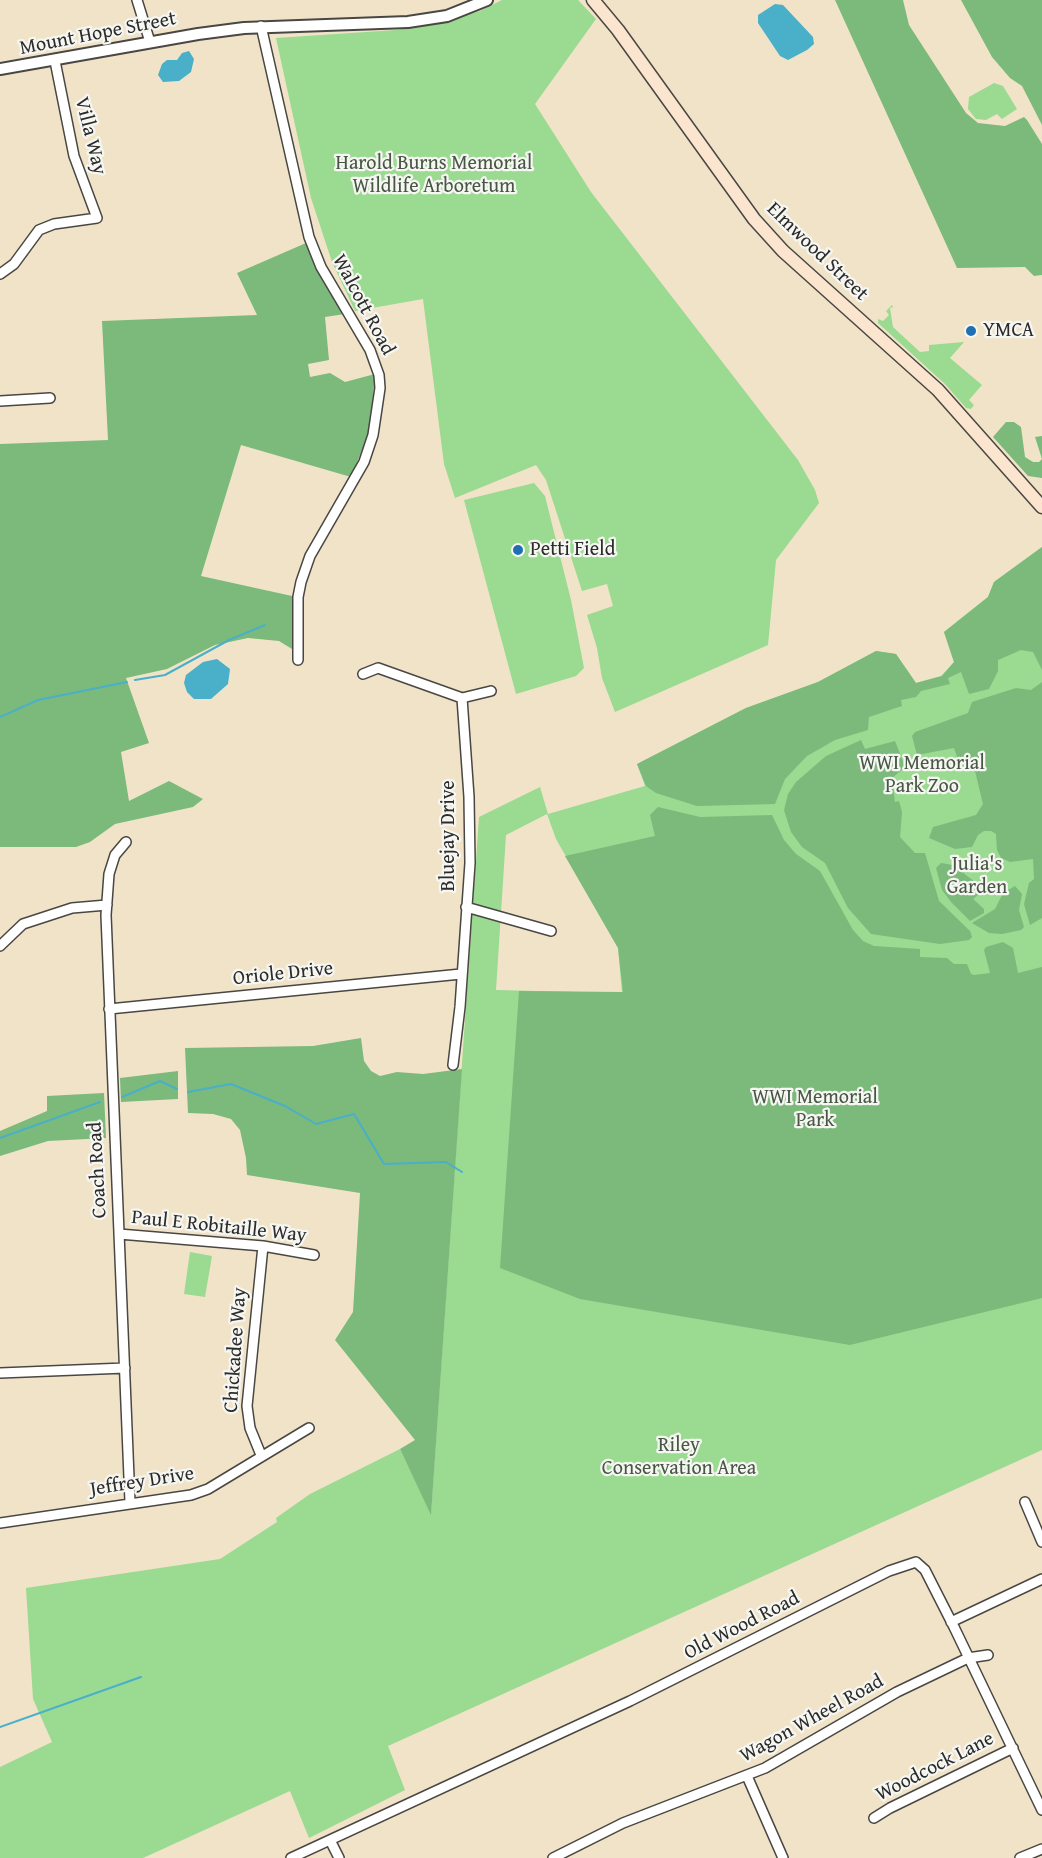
<!DOCTYPE html>
<style>
body{margin:0}
canvas{display:block;background:#f0e3c8}
</style>
<canvas width="1042" height="1858"></canvas>
<script>
const g = document.querySelector('canvas').getContext('2d');
g.lineJoin = 'round';
function paint(path, color) {
  g.fillStyle = color;
  g.fill(path, 'evenodd');
}
function poly(rows) {
  const path = new Path2D();
  for (const r of rows) {
    path.moveTo(r[0], r[1]);
    for (let i = 2; i < r.length; i += 2) path.lineTo(r[i], r[i + 1]);
  }
  return path;
}
function strokePath(path, color, width, dash) {
  g.strokeStyle = color;
  g.lineWidth = width;
  g.lineCap = dash ? 'butt' : 'round';
  g.setLineDash(dash || []);
  g.stroke(path);
}
function write(font, color, halo, rows, align = 'center') {
  g.font = font + ' "Gentium Book Plus",serif';
  g.lineWidth = 4.5;
  g.setLineDash([]);
  g.textBaseline = 'middle';
  g.strokeStyle = halo;
  g.fillStyle = color;
  for (const [text, x, y, turn = 0] of rows) {
    g.save();
    g.translate(x, y);
    g.rotate((+turn || 0) * Math.PI / 180);
    g.textAlign = isNaN(turn) ? turn : align;
    if (halo) g.strokeText(text, 0, 0);
    g.fillText(text, 0, 0);
    g.restore();
  }
}
paint(poly([
 [502,0,578,0,596,19,535,104,591,192,798,460,815,490,819,503,776,560,768,645,615,712,602,678,597,648,587,615,613,606,607,584,582,591,546,480,536,465,455,498,444,464,423,299,355,311,332,262,311,198,276,38,396,30,440,23,480,11],
 [994,83,1003,86,1017,109,1002,119,997,114,986,120,976,119,968,109,969,97],
 [892,305,893,307,890,308,893,327,920,352,929,351,929,345,964,342,950,358,982,385,969,400,974,405,971,409,966,408,945,384,878,323,878,319,883,321,889,315,886,311],
 [534,483,545,496,571,600,584,668,576,676,516,694,464,500],
 [1042,547,1042,1450,388,1746,405,1790,309,1838,290,1791,143,1858,0,1858,0,1767,52,1742,33,1699,26,1588,220,1559,277,1522,276,1518,310,1494,400,1449,431,1513,479,817,540,787,548,814,645,786,637,764,746,708,818,682,876,651,896,654,916,683,941,676,954,662,944,632,988,597,994,582],
 [547,814,556,839,618,948,622,993,496,990,506,835],
 [190,1252,212,1256,205,1297,184,1294]
]), '#9ada91');
paint(poly([
 [835,0,903,0,909,25,966,113,978,123,1005,126,1024,117,1027,120,1042,144,1042,275,1034,276,1025,267,957,268],
 [961,0,1042,0,1042,125,1022,86,1010,78,992,57],
 [306,243,345,314,325,317,329,360,308,364,310,377,330,373,345,382,375,374,370,430,351,477,241,445,201,576,292,596,292,649,279,641,248,638,215,645,167,669,126,678,149,743,121,752,129,801,169,781,203,799,193,807,115,824,90,842,76,847,0,847,0,444,108,440,102,321,257,315,237,273],
 [1006,422,1014,422,1021,427,1025,457,1033,462,1039,462,1042,459,1035,437,1042,436,1042,478,1028,476,993,437],
 [1042,547,1042,670,1033,652,1021,650,998,660,998,671,989,689,969,694,961,672,948,678,950,684,921,691,916,697,901,700,902,706,869,717,868,730,835,740,807,756,785,779,775,804,697,806,656,793,646,786,637,764,746,708,818,682,876,651,896,654,916,683,942,676,954,662,944,632,988,597,994,582],
 [1042,682,1042,918,1030,925,1024,904,1029,883,1034,879,1033,859,1010,862,1001,858,997,850,996,834,991,831,984,831,978,835,972,847,955,849,929,838,933,827,976,815,983,804,975,771,959,762,954,748,917,755,912,736,915,732,968,713,972,702,1016,688,1031,690],
 [861,740,865,749,895,741,904,764,903,769,892,778,895,802,899,801,902,812,900,837,915,853,925,853,939,901,970,931,972,937,969,940,940,944,871,934,848,908,825,863,802,847,791,832,784,810,788,794,796,782,826,756],
 [658,807,700,817,772,815,784,840,796,854,820,871,853,930,863,941,874,946,920,949,920,957,947,958,954,964,967,964,971,974,974,975,990,973,984,950,986,947,1003,942,1013,948,1018,973,1042,967,1042,1298,850,1345,580,1299,500,1268,519,991,623,992,618,948,565,856,655,836,650,815],
 [941,863,953,865,975,882,982,882,979,894,973,899,984,909,984,913,970,921,952,903,942,890,936,868],
 [1015,886,1022,894,1019,910,1024,927,1021,930,1002,934,989,933,972,923,995,909,1003,893],
 [361,1038,364,1061,371,1071,380,1076,397,1072,423,1074,462,1069,431,1515,400,1449,415,1440,335,1340,353,1312,360,1193,247,1175,246,1158,240,1130,231,1119,213,1114,188,1113,185,1048,313,1046],
 [178,1071,178,1099,121,1102,120,1078],
 [104,1093,106,1138,48,1141,0,1156,0,1131,47,1111,47,1096]
]), '#7bba7b');
paint(poly([
 [775,4,783,5,813,37,814,44,807,50,788,60,780,56,758,23,758,15],
 [189,51,194,59,191,72,179,81,163,82,158,75,162,64,167,60,177,60,182,53],
 [217,659,230,669,228,684,211,699,194,699,187,692,184,683,186,675,203,662]
]), '#4aafc9');
strokePath(poly([
 [135,680,165,675,229,640,265,625],
 [0,717,38,700,127,682],
 [188,1092,231,1084,285,1106,316,1124,354,1114,384,1164,446,1162,462,1172],
 [122,1097,160,1081,177,1089],
 [0,1138,100,1102],
 [0,1727,141,1677]
]), '#4aafc9', 2);
const minor = poly([
 [137,0,150,42],
 [261,26,309,237,321,267,370,350,379,375,380,388,373,435,364,462,310,556,301,582,298,597,298,660],
 [0,274,14,264,39,230,54,224,97,218,74,156,55,61],
 [0,401,50,398],
 [363,674,378,668,462,698,491,691],
 [126,842,115,855,109,874,106,915,130,1502],
 [466,907,551,931],
 [0,946,23,924,72,908,107,905],
 [109,1009,461,974],
 [453,1065,460,1007,470,863,469,797,462,698],
 [119,1234,263,1246,314,1255],
 [0,1373,125,1368],
 [261,1455,250,1428,247,1406,263,1246],
 [1025,1502,1042,1542],
 [0,1523,191,1495,208,1489,309,1428],
 [951,1622,1042,1579],
 [747,1776,783,1858],
 [874,1818,890,1808,1013,1748],
 [330,1840,339,1858],
 [291,1858,630,1701,889,1571,916,1562,925,1570,954,1627,1042,1810],
 [553,1858,623,1823,765,1768,897,1692,968,1658,988,1655],
 [1020,1858,1042,1849]
]);
const tertiary = poly([
 [0,69,198,34,244,28,408,22,447,16,487,0]
]);
const secondary = poly([
 [593,0,618,30,754,219,783,251,938,390,1042,507]
]);
strokePath(minor, '#494743', 12);
strokePath(tertiary, '#494743', 14);
strokePath(secondary, '#494743', 15);
strokePath(minor, '#fff', 9);
strokePath(tertiary, '#fff', 10);
strokePath(secondary, '#fbe5cf', 12);
for (const [x, y, r, color] of [
 [971,331,6,"#1f6fb2"],
 [518,550,6,"#1f6fb2"]
]) {
  const dot = new Path2D();
  dot.arc(x, y, r, 0, 2 * Math.PI);
  g.fillStyle = color;
  g.fill(dot);
  strokePath(dot, '#f6f6f2', 2);
}
write('20px', '#2b2b2b', '#f6f6f2', [
 ["Mount Hope Street",98,34,-11],
 ["Villa Way",90,136,76],
 ["Elmwood Street",817,252,44],
 ["Walcott Road",363,305,62],
 ["Bluejay Drive",449,836,-90],
 ["Oriole Drive",283,974,-6],
 ["Coach Road",98,1170,-93],
 ["Paul E Robitaille Way",219,1227,6],
 ["Chickadee Way",236,1350,-86],
 ["Jeffrey Drive",142,1482,-9],
 ["Old Wood Road",742,1626,-27],
 ["Wagon Wheel Road",812,1719,-29],
 ["Woodcock Lane",935,1767,-27]
]);
write('20px', '#475744', '#f6f6f2', [
 ["Harold Burns Memorial",434,164],
 ["Wildlife Arboretum",434,187],
 ["WWI Memorial",922,764],
 ["Park Zoo",922,787],
 ["Julia's",977,865],
 ["Garden",977,888],
 ["WWI Memorial",815,1098],
 ["Park",815,1121],
 ["Riley",679,1446],
 ["Conservation Area",679,1469]
]);
write('20px', '#2b2b2b', '#f6f6f2', [
 ["YMCA",983,331],
 ["Petti Field",530,550]
], 'left');
</script>
